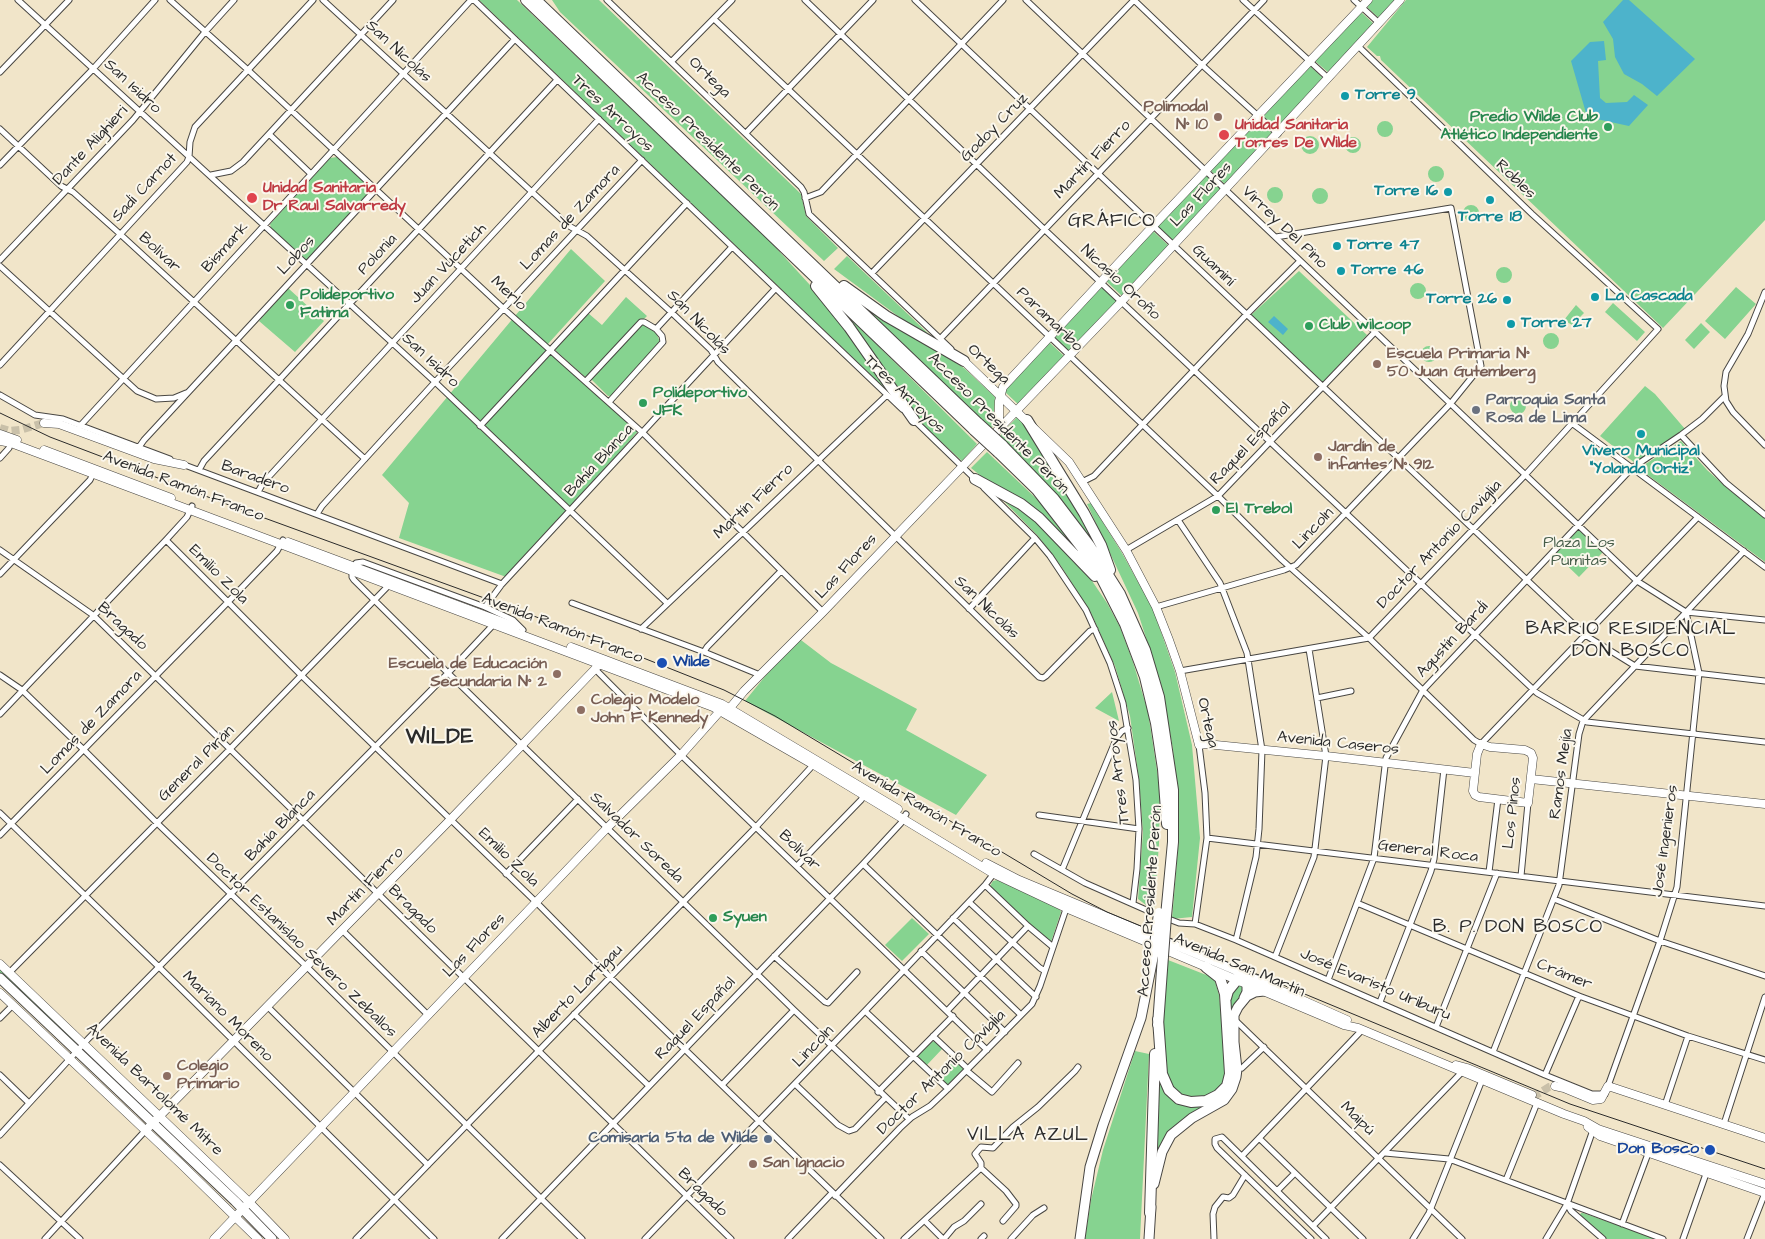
<!DOCTYPE html>
<meta charset="utf-8">
<style>
body{margin:0}
canvas{display:block;background:#f1e5c9}
</style>
<canvas width="1765" height="1239"></canvas>
<script>
const g = document.querySelector('canvas').getContext('2d');
g.lineJoin = 'round';
function paint(path, color) {
  g.fillStyle = color;
  g.fill(path, 'evenodd');
}
function poly(rows) {
  const path = new Path2D();
  for (const r of rows) {
    if (r.length === 3) {
      path.moveTo(r[0] + r[2], r[1]);
      path.arc(r[0], r[1], r[2], 0, 2 * Math.PI);
      continue;
    }
    path.moveTo(r[0], r[1]);
    for (let i = 2; i < r.length; i += 2) path.lineTo(r[i], r[i + 1]);
  }
  return path;
}
function strokePath(path, color, width, dash) {
  g.strokeStyle = color;
  g.lineWidth = width;
  g.lineCap = dash ? 'butt' : 'round';
  g.setLineDash(dash || []);
  g.stroke(path);
}
function write(font, color, halo, rows, align = 'center') {
  g.font = font + ' "Architects Daughter",sans-serif';
  g.lineWidth = 4;
  g.setLineDash([]);
  g.textBaseline = 'middle';
  g.strokeStyle = halo;
  g.fillStyle = color;
  for (const [text, x, y, turn = 0] of rows) {
    g.save();
    g.translate(x, y);
    g.rotate((+turn || 0) * Math.PI / 180);
    g.textAlign = isNaN(turn) ? turn : align;
    if (halo) g.strokeText(text, 0, 0);
    g.fillText(text, 0, 0);
    g.restore();
  }
}
paint(poly([
 [479,0,517,0,767,238,831,308,895,398],
 [552,0,599,0,801,194,806,216,838,248,824,261,560,12],
 [1373,0,1397,0,1380,19,1367,7],
 [1406,0,1765,0,1765,220,1663,328,1381,60,1380,56,1377,56,1367,47],
 [1361,12,1374,24,1329,73,1315,61],
 [1309,65,1324,79,1278,130,1263,116],
 [1257,120,1273,134,1226,185,1210,170],
 [1385,129,8],
 [1310,145,9],
 [1353,145,8],
 [337,157,369,187,369,193,310,259,305,259,271,228,270,224,330,158],
 [1436,174,8],
 [1206,175,1222,190,1173,242,1157,227],
 [1275,195,8],
 [1320,196,8],
 [1471,213,8],
 [1153,231,1169,246,1122,296,1106,281],
 [571,249,605,281,547,345,640,429,509,578,399,538,409,503,382,475],
 [847,256,933,338,929,339,834,269],
 [1504,275,8],
 [1299,271,1367,335,1322,383,1250,316],
 [1418,291,8],
 [1102,287,1118,302,1070,352,1054,337],
 [1736,287,1756,304,1725,339,1705,321],
 [288,288,324,321,295,352,259,321],
 [846,293,964,368,995,397,993,427,991,428],
 [626,297,647,316,643,320,640,319,586,377,584,376,556,351,556,348,588,313,602,325],
 [835,303,977,444,962,461,912,415],
 [1613,303,1645,332,1637,341,1605,312],
 [1576,305,1584,313,1572,325,1564,320],
 [1701,323,1710,332,1694,349,1685,340],
 [642,324,655,330,660,342,611,396,608,396,591,379],
 [1551,341,8],
 [1049,342,1064,356,1019,405,1004,391],
 [1429,354,8],
 [1645,386,1655,394,1685,429,1635,463,1600,436],
 [1518,406,8],
 [1017,417,1030,428,1082,515,1098,551,1057,499,1000,436],
 [1681,441,1707,470,1727,488,1765,517,1765,562,1641,470,1644,465],
 [987,452,1042,504,1082,557,971,468],
 [999,496,1024,509,1086,572,1107,603,1120,627,1133,662,1148,712,1160,790,1159,844,1154,911,1138,899,1143,832,1139,780,1130,716,1115,666,1091,613,1061,566,1038,536],
 [1091,503,1122,553,1153,609,1175,672,1192,745,1200,838,1192,917,1172,919,1179,837,1173,749,1161,684,1138,613,1087,504],
 [1579,529,1603,552,1579,577,1555,554],
 [797,637,831,663,917,709,906,730,987,775,956,815,745,701],
 [1112,692,1119,721,1095,708],
 [997,880,1059,907,1061,912,1051,942,1048,942,990,886,993,881],
 [912,918,929,934,902,961,885,945],
 [1168,960,1214,978,1219,995,1227,1069,1226,1078,1216,1094,1191,1100,1173,1092,1164,1063,1161,1032],
 [0,969,77,1041,75,1043,0,973],
 [1238,983,1246,988,1238,1002,1231,1088,1186,1120,1156,1162,1158,1067,1182,1103,1226,1090,1227,1001],
 [935,1041,943,1048,926,1066,917,1058,918,1055,932,1042],
 [1135,1051,1149,1054,1140,1239,1085,1239,1091,1200,1103,1150],
 [954,1059,963,1068,963,1070,950,1085,946,1085,938,1077],
 [1581,1213,1583,1213,1657,1239,1607,1239,1580,1215]
]), '#86d390');
paint(poly([
 [1623,0,1629,0,1695,59,1657,96,1642,84,1624,74,1615,57,1613,39,1603,22],
 [1604,41,1606,60,1598,61,1600,98,1606,103,1627,102,1634,95,1648,105,1629,126,1592,118,1586,113,1571,61,1590,42],
 [1274,316,1288,329,1283,335,1268,322]
]), '#4db3cb');
strokePath(poly([
 [0,428,10,431,20,430,44,423],
 [1532,1095,1538,1094,1549,1087,1555,1086]
]), '#c9c0a9', 8, [8, 4]);
const street = poly([
 [18,0,435,382,667,603],
 [170,0,248,70,504,309,643,433,823,612],
 [323,0,569,226,587,236,671,312,711,350,718,362,1039,677,1043,678,1046,676,1090,631,1095,629],
 [474,0,902,409],
 [607,0,801,187,804,192,809,214,951,349],
 [805,0,1045,230,1537,693,1587,722,1765,742],
 [915,0,1585,635,1635,666,1765,681],
 [1026,0,1637,581,1686,612,1765,620],
 [1134,0,1202,65,1278,134],
 [1243,0,1328,78],
 [1354,0,1379,23],
 [714,19,1218,496,1282,560,1369,638,1474,740,1481,744,1698,517],
 [672,61,732,0],
 [0,72,69,0],
 [0,129,61,186,73,192,120,234,365,459],
 [746,133,873,0],
 [269,134,311,174],
 [0,165,93,69,155,0],
 [211,175,231,171,243,162,393,0],
 [805,198,821,192,1003,0],
 [0,260,133,120,205,32,234,0],
 [0,266,137,391,156,399,174,398,186,393],
 [872,273,1134,0],
 [1765,292,1748,334,1726,372,1724,386,1726,401,1733,412,1765,445],
 [656,329,732,247],
 [940,339,1264,0],
 [0,365,187,162,189,157,190,142,195,127,313,0],
 [586,381,641,322,644,322,656,329,662,336,663,342,609,402],
 [0,395,35,415,63,419,170,459],
 [914,420,976,480],
 [1573,424,1765,567],
 [80,426,471,0],
 [480,426,687,203],
 [1681,435,1726,483,1765,515],
 [139,447,144,440,515,39],
 [0,458,9,448,11,442],
 [182,464,502,584],
 [199,470,204,461,557,80],
 [1082,482,1094,476,1246,315,1300,261],
 [984,488,1035,538,1050,556,1086,610,1110,663,1123,703,1136,780,1139,829,1137,869,1133,903],
 [258,492,263,483,599,119],
 [317,514,322,506,435,382,642,160],
 [1178,520,1220,583,1247,653,1262,750,1259,829,1256,857,1236,940],
 [166,540,301,675,537,903,610,977,881,1239],
 [0,550,93,615,731,1239],
 [1126,550,1218,496,1375,332],
 [0,574,90,480,94,472],
 [572,603,704,652,760,675],
 [485,607,502,584,775,289],
 [1156,607,1284,570,1296,565,1451,403,1481,366,1451,208,1276,237],
 [969,609,1035,538],
 [641,629,887,395],
 [523,630,513,620,485,607,363,562,356,563,352,571,352,577,354,580,448,673,794,1010,909,1119],
 [704,652,707,647,781,571],
 [595,669,681,755,987,1050],
 [1180,671,1369,638,1526,474,1658,329,1532,214,1358,46],
 [0,675,22,690,84,750,157,823,307,967,582,1239],
 [1317,698,1351,691],
 [0,714,166,540,187,517,192,506],
 [0,813,160,968,434,1239],
 [1039,815,1139,829],
 [0,835,228,602,277,551,283,540],
 [1207,838,1765,906],
 [1034,854,1085,883,1153,913,1179,923,1195,924,1236,940,1545,1075,1592,1094,1605,1094],
 [863,864,1021,1015],
 [797,866,861,800,865,794],
 [1062,870,1117,737,1122,731,1128,728],
 [1489,872,1498,799],
 [506,874,578,799],
 [1521,876,1528,803],
 [985,885,1028,926,1053,947],
 [1554,899,1660,941,1765,976],
 [969,902,1040,968,1045,971],
 [1357,903,1579,996,1688,1036,1765,1060],
 [953,918,1036,997],
 [1195,924,1207,838,1205,793,1199,745],
 [342,930,428,1015],
 [921,951,1005,1032],
 [774,956,825,1002,828,1003,857,972],
 [1275,957,1314,857,1326,756,1309,649],
 [9,973,231,748,390,584],
 [1328,980,1374,858,1386,758,1423,690,1632,468,1681,435,1702,419,1725,396],
 [1380,1002,1431,871,1434,859,1444,769],
 [268,1007,428,1165],
 [865,1011,948,1089],
 [947,1011,1028,926],
 [574,1014,649,1086],
 [0,1018,13,1005],
 [1234,1019,1462,1239],
 [1436,1027,1497,873],
 [933,1036,968,1069],
 [1493,1052,1559,885,1579,734,1583,721,1744,551],
 [1242,1068,1264,1047],
 [967,1071,992,1092,1018,1063],
 [0,1075,29,1103],
 [1545,1075,1579,996],
 [795,1084,838,1125,849,1131,855,1129,885,1098],
 [722,1085,794,1010],
 [1608,1086,1660,941,1677,887,1699,673,1686,612],
 [878,1092,953,1016],
 [1665,1105,1688,1036],
 [1724,1124,1765,997],
 [0,1135,88,1039,448,673,494,624],
 [1259,1138,1363,1239],
 [1385,1153,1449,1159,1663,1239],
 [1242,1156,1362,1030],
 [0,1165,80,1239],
 [1506,1180,1537,1103],
 [1277,1191,1295,1173],
 [835,1196,900,1128,912,1117,930,1106,948,1089,1032,1004,1040,986,1067,906],
 [1567,1204,1571,1211,1603,1239],
 [925,1221,943,1239],
 [1003,1221,1016,1206,1016,1204,1006,1191,981,1168,981,1163,975,1154,981,1147,993,1148,1013,1127,1038,1107,1075,1071,1078,1067],
 [1622,1224,1649,1151],
 [1313,1226,1462,1072],
 [45,1239,145,1131],
 [356,1239,756,827,815,763],
 [502,1239,863,864,901,823,906,814],
 [645,1239,865,1011,985,885,995,872],
 [788,1239,832,1193],
 [904,1239,981,1168],
 [944,1239,954,1227,964,1221,981,1204],
 [981,1239,984,1236],
 [1011,1239,1033,1215,1044,1208],
 [1214,1239,1213,1214,1215,1207,1223,1197,1229,1198,1233,1195,1245,1175],
 [1311,1239,1217,1148,1215,1144,1215,1139,1222,1137,1326,1239],
 [1413,1239,1429,1213,1482,1080],
 [1546,1239,1567,1204,1593,1130],
 [1683,1239,1707,1171],
 [1747,1239,1765,1193]
]);
const secondary = poly([
 [964,361,1069,462,1126,550,1156,607,1169,640,1180,671,1199,745,1206,744,1326,756,1475,773],
 [44,423,59,424,154,459,184,465],
 [999,428,999,401,1003,387,1153,226,1368,0],
 [995,433,1122,301,1400,0],
 [0,434,17,440],
 [0,441,11,443,190,510,713,707,814,765,994,874,1066,908,1344,1025,1358,1028,1564,1114,1584,1121,1598,1129,1765,1184],
 [44,450,171,498],
 [288,542,516,627],
 [571,647,722,704,898,809],
 [730,708,744,691,823,612,983,445],
 [1481,744,1490,747,1525,750,1531,753,1533,758,1528,803,1479,797,1475,795,1473,791,1477,754,1481,744],
 [1531,779,1765,804],
 [986,863,1019,880,1242,973],
 [0,964,249,1202,285,1239],
 [1255,979,1347,1020],
 [0,993,182,1165,258,1239],
 [1456,1065,1467,1068,1532,1095],
 [1555,1086,1564,1088,1593,1100,1601,1099,1608,1086,1765,1138],
 [1588,1127,1600,1136,1765,1193],
 [145,1131,450,820,595,669,602,660],
 [214,1239,607,828,681,755,721,710]
]);
const primary = poly([
 [1237,971,1247,984,1247,992,1244,998],
 [0,978,235,1201,272,1239],
 [1154,1184,1162,1152,1171,1135,1192,1118,1224,1100,1232,1089,1236,1077,1237,1069,1234,1042,1234,1015,1238,1007,1247,996,1255,992,1264,991],
 [1080,1239,1090,1167,1103,1125,1141,1018,1154,953],
 [1149,1239,1151,1207]
]);
const highway = poly([
 [526,0,974,430],
 [536,0,979,424],
 [816,286,849,327,914,420],
 [844,286,886,316,964,361],
 [1027,420,1084,513,1101,545,1110,570],
 [1002,445,1054,499,1089,545,1120,594,1145,650,1159,697,1173,790,1173,842,1166,916],
 [998,452,1037,490,1082,548,1101,577,1125,624,1145,677,1156,723,1163,769,1167,824],
 [975,479,1021,504,1039,518,1095,576],
 [1226,998,1228,991,1236,981,1245,979,1260,981],
 [1158,1019,1162,1074,1169,1090,1179,1099,1191,1102,1206,1101,1218,1095,1227,1086,1230,1074,1225,994,1220,978,1206,967],
 [1158,1025,1163,956],
 [1150,1213,1155,1054]
]);
strokePath(street, '#494743', 7);
strokePath(secondary, '#494743', 9);
strokePath(primary, '#494743', 11);
strokePath(highway, '#494743', 12);
strokePath(street, '#fff', 5);
strokePath(secondary, '#fff', 8);
strokePath(primary, '#fff', 9);
strokePath(highway, '#fff', 10);
strokePath(poly([
 [0,413,50,437,237,508,583,634,724,690,775,716,1072,894,1107,912,1570,1104,1765,1169]
]), '#2b2b2b', 1);
const highwayBridge = poly([
 [979,424,1002,445],
 [974,430,998,452],
 [1154,953,1159,913],
 [1163,956,1166,916]
]);
strokePath(highwayBridge, '#494743', 12, []);
strokePath(highwayBridge, '#fff', 10);
for (const [x, y, r, color] of [
 [1345,96,5,"#0f9aa8"],
 [1218,117,5,"#8d6e63"],
 [1608,127,5,"#2e9e5b"],
 [1224,135,6,"#e0444e"],
 [1448,192,5,"#0f9aa8"],
 [252,198,6,"#e0444e"],
 [1490,200,5,"#0f9aa8"],
 [1337,246,5,"#0f9aa8"],
 [1341,271,5,"#0f9aa8"],
 [1595,297,5,"#0f9aa8"],
 [1507,300,5,"#0f9aa8"],
 [290,305,5,"#2e9e5b"],
 [1511,324,5,"#0f9aa8"],
 [1309,326,5,"#2e9e5b"],
 [1377,364,5,"#8d6e63"],
 [643,403,5,"#2e9e5b"],
 [1476,410,5,"#6b7280"],
 [1641,434,5,"#0f9aa8"],
 [1318,457,5,"#8d6e63"],
 [1216,510,5,"#2e9e5b"],
 [662,663,6,"#1a4fb4"],
 [557,674,5,"#8d6e63"],
 [581,710,5,"#8d6e63"],
 [713,918,5,"#2e9e5b"],
 [167,1076,5,"#8d6e63"],
 [768,1139,5,"#5c6f8a"],
 [1710,1150,6,"#1a4fb4"],
 [753,1164,5,"#8d6e63"]
]) {
  const dot = new Path2D();
  dot.arc(x, y, r, 0, 2 * Math.PI);
  g.fillStyle = color;
  g.fill(dot);
  strokePath(dot, '#fbf7ec', 2);
}
write('16px', '#2b2b2b', '#fbf7ec', [
 ["San Nicolás",398,52,43],
 ["Ortega",709,78,44],
 ["San Isidro",132,87,43],
 ["Tres Arroyos",612,114,43],
 ["Godoy Cruz",995,128,-46],
 ["Acceso Presidente Perón",707,142,44],
 ["Dante Alighieri",91,146,-47],
 ["Martín Fierro",1093,160,-46],
 ["Robles",1515,180,44],
 ["Sadi Carnot",145,188,-47],
 ["Las Flores",1202,195,-47],
 ["Lomas de Zamora",571,218,-47],
 ["Virrey Del Pino",1284,228,44],
 ["Bismark",226,248,-48],
 ["Bolívar",159,253,43],
 ["Polonia",378,255,-47],
 ["Lobos",297,256,-47],
 ["Juan Vucetich",449,264,-47],
 ["Guaminí",1213,266,44],
 ["Nicasio Oroño",1120,283,43],
 ["Merlo",508,294,43],
 ["Paramaribo",1049,320,44],
 ["San Nicolás",698,323,46],
 ["San Isidro",430,361,43],
 ["Ortega",988,365,43],
 ["Tres Arroyos",904,395,44],
 ["Acceso Presidente Perón",998,424,45],
 ["Raquel Español",1251,444,-46],
 ["Bahía Blanca",600,461,-47],
 ["Baradero",255,478,20],
 ["Avenida Ramón Franco",183,487,21],
 ["Martín Fierro",754,502,-43],
 ["Lincoln",1314,529,-46],
 ["Doctor Antonio Caviglia",1440,545,-46],
 ["Las Flores",847,567,-47],
 ["Emilio Zola",218,575,45],
 ["San Nicolás",986,608,44],
 ["Bragado",122,627,43],
 ["Avenida Ramón Franco",562,629,21],
 ["Agustín Bardi",1453,640,-47],
 ["Lomas de Zamora",92,723,-46],
 ["Ortega",1207,723,77],
 ["Avenida Caseros",1338,744,6],
 ["General Pirán",197,764,-45],
 ["Tres Arroyos",1119,772,-97],
 ["Ramos Mejía",1562,774,-82],
 ["Avenida Ramón Franco",926,810,31],
 ["Los Pinos",1513,813,-84],
 ["Bahía Blanca",281,826,-46],
 ["Salvador Soreda",636,838,44],
 ["José Ingenieros",1666,841,-82],
 ["Bolívar",799,851,44],
 ["General Roca",1428,852,7],
 ["Emilio Zola",508,858,44],
 ["Martín Fierro",366,887,-46],
 ["Acceso Presidente Perón",1151,901,-86],
 ["Bragado",412,910,45],
 ["Doctor Estanislao Severo Zeballos",301,946,44],
 ["Las Flores",475,946,-46],
 ["Avenida San Martín",1239,966,23],
 ["Crámer",1564,975,22],
 ["José Evaristo Uriburu",1375,985,23],
 ["Alberto Lartigau",578,992,-46],
 ["Mariano Moreno",227,1017,45],
 ["Raquel Español",696,1019,-46],
 ["Lincoln",814,1047,-46],
 ["Doctor Antonio Caviglia",942,1073,-44],
 ["Avenida Bartolomé Mitre",154,1090,44],
 ["Maipú",1357,1119,44],
 ["Bragado",702,1193,44]
]);
write('bold 16px', '#0d838f', '#fbf7ec', [
 ["Torre 9",1355,96],
 ["Torre 16",1438,192,"right"],
 ["Torre 18",1490,218,"center"],
 ["Torre 47",1347,246],
 ["Torre 46",1351,271],
 ["La Cascada",1605,297],
 ["Torre 26",1497,300,"right"],
 ["Torre 27",1521,324],
 ["Vivero Municipal",1641,452,"center"],
 ["\"Yolanda Ortiz\"",1641,470,"center"]
], 'left');
write('bold 16px', '#785e54', '#fbf7ec', [
 ["Polimodal",1208,108,"right"],
 ["N° 10",1208,126,"right"],
 ["Escuela Primaria N°",1387,355],
 ["50 Juan Gutemberg",1387,373],
 ["Jardín de",1328,448],
 ["infantes N° 912",1328,466],
 ["Escuela de Educación",547,665,"right"],
 ["Secundaria N° 2",547,683,"right"],
 ["Colegio Modelo",591,701],
 ["John F Kennedy",591,719],
 ["Colegio",177,1067],
 ["Primario",177,1085],
 ["San Ignacio",763,1164]
], 'left');
write('bold 16px', '#27864d', '#fbf7ec', [
 ["Predio Wilde Club",1598,118,"right"],
 ["Atlético Independiente",1598,136,"right"],
 ["Polideportivo",300,296],
 ["Fatima",300,314],
 ["Club wilcoop",1319,326],
 ["Polideportivo",653,394],
 ["JFK",653,412],
 ["El Trebol",1226,510],
 ["Syuen",723,918]
], 'left');
write('bold 16px', '#be3a42', '#fbf7ec', [
 ["Unidad Sanitaria",1235,126],
 ["Torres De Wilde",1235,144],
 ["Unidad Sanitaria",263,189],
 ["Dr Raul Salvarredy",263,207]
], 'left');
write('bold 16px', '#5b616d', '#fbf7ec', [
 ["Parroquia Santa",1486,401],
 ["Rosa de Lima",1486,419]
], 'left');
write('16px', '#465d49', '#fbf7ec', [
 ["Plaza Los",1579,544],
 ["Pumitas",1579,562]
]);
write('bold 16px', '#164399', '#fbf7ec', [
 ["Wilde",673,663],
 ["Don Bosco",1699,1150,"right"]
], 'left');
write('bold 16px', '#4e5e75', '#fbf7ec', [
 ["Comisaría 5ta de Wilde",758,1139]
], 'right');
g.letterSpacing = '1px';
write('19px', '#2b2b2b', '#fbf7ec', [
 ["GRÁFICO",1112,222],
 ["BARRIO RESIDENCIAL",1631,630],
 ["DON BOSCO",1631,652],
 ["B. P. DON BOSCO",1518,928],
 ["VILLA AZUL",1028,1136]
]);
g.letterSpacing = '0px';
g.letterSpacing = '1px';
write('bold 21px', '#2b2b2b', '#fbf7ec', [
 ["WILDE",440,739]
]);
g.letterSpacing = '0px';
</script>
